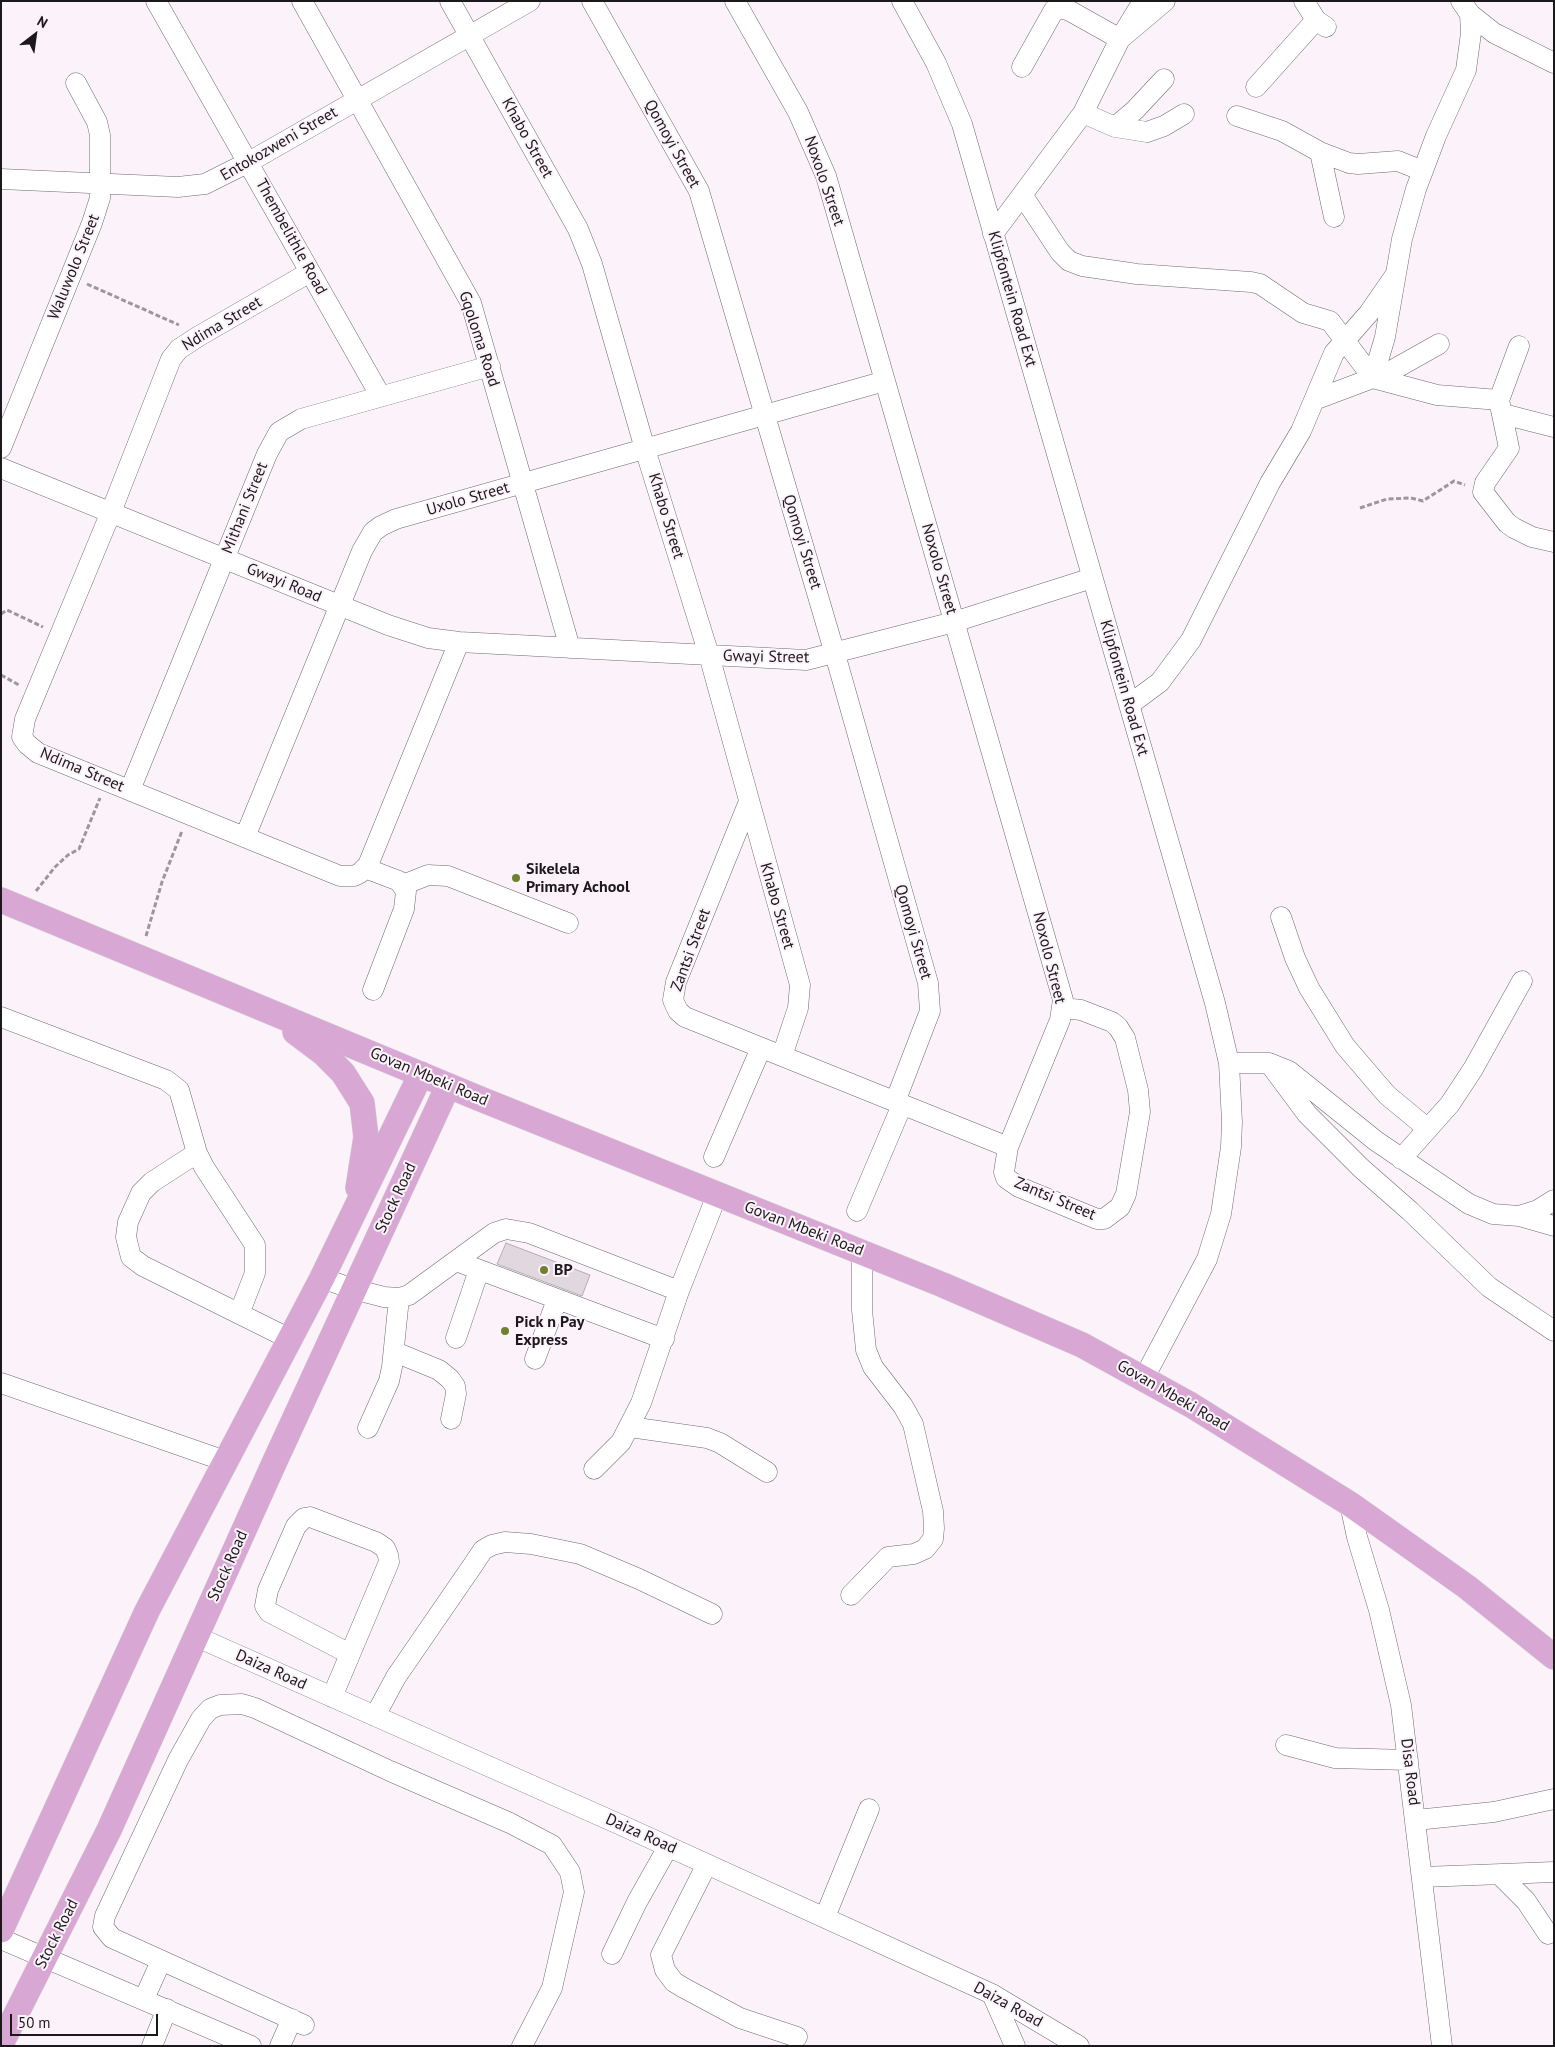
<!DOCTYPE html>
<style>
body{margin:0}
#map{position:relative;width:1555px;height:2047px;overflow:hidden;background:#fcf3fa;font-family:"PT Sans",sans-serif}
canvas{display:block}
.frame{position:absolute;inset:0;border:2px solid #1c191c;pointer-events:none}
.north{position:absolute;left:10px;top:10px;width:50px;height:50px;-webkit-text-stroke:4px #fcf3fa;paint-order:stroke;rotate:30deg;font-size:14px;font-weight:700;line-height:20px;text-align:center;color:#1c191c}
.north::after{content:'';display:block;margin:auto;width:18px;height:22px;background:#1c191c;clip-path:polygon(50% 0,100% 100%,50% 72%,0 100%)}
.scale{position:absolute;left:10px;top:2014px;width:148px;height:22px;box-sizing:border-box;border:2px solid #1c191c;border-top:0;padding-left:6px;font-size:15px;line-height:18px;white-space:nowrap;color:#1c191c;-webkit-text-stroke:4px #fcf3fa;paint-order:stroke}
</style>
<div id="map">
<canvas width="1555" height="2047"></canvas>
<div class="frame"></div>
<div class="north">N</div>
<div class="scale">50 m</div>
</div>
<script>
const g = document.querySelector('canvas').getContext('2d');
g.lineJoin = 'round';
function paint(path, color) {
  g.fillStyle = color;
  g.fill(path, 'evenodd');
}
function poly(rows) {
  const path = new Path2D();
  for (const r of rows) {
    path.moveTo(r[0], r[1]);
    for (let i = 2; i < r.length; i += 2) path.lineTo(r[i], r[i + 1]);
  }
  return path;
}
function strokePath(path, color, width, dash) {
  g.strokeStyle = color;
  g.lineWidth = width;
  g.lineCap = dash ? 'butt' : 'round';
  g.setLineDash(dash || []);
  g.stroke(path);
}
function write(font, color, halo, rows, align = 'center') {
  g.font = font + ' "PT Sans",sans-serif';
  g.lineWidth = 4;
  g.setLineDash([]);
  g.textBaseline = 'middle';
  g.strokeStyle = halo;
  g.fillStyle = color;
  for (const [text, x, y, turn = 0] of rows) {
    g.save();
    g.translate(x, y);
    g.rotate((+turn || 0) * Math.PI / 180);
    g.textAlign = isNaN(turn) ? turn : align;
    if (halo) g.strokeText(text, 0, 0);
    g.fillText(text, 0, 0);
    g.restore();
  }
}
const building = poly([
 [506,1243,590,1275,582,1296,497,1264,506,1243]
]);
paint(building, '#e0d7df');
strokePath(building, '#b5adb4', 1);
const minor = poly([
 [156,1,380,395],
 [302,1,471,303,570,648],
 [450,1,578,229,592,264,645,449,709,655,800,985,798,1008,782,1056],
 [592,1,699,191,835,654,928,983,930,1011,895,1102],
 [735,1,798,112,826,176,1063,1000,1060,1020,1008,1147,1004,1172,1006,1178,1019,1187,1097,1219,1104,1219,1120,1207,1126,1194,1140,1112,1138,1090,1125,1038,1118,1027,1112,1022,1081,1010,1063,1008],
 [902,1,936,63,962,124,1215,1003,1229,1063,1232,1122,1231,1147,1221,1214,1207,1259,1144,1378],
 [1304,1,1316,20,1326,27],
 [1461,1,1470,14,1494,33,1554,63],
 [1022,67,1054,10,1063,9,1070,11,1120,39,1165,1],
 [1256,87,1316,20],
 [1083,113,1115,127,1147,132,1164,126,1184,114],
 [1237,116,1282,131,1320,152,1349,163,1358,164,1398,161,1423,171],
 [1115,127,1135,110,1164,79],
 [1320,152,1334,217],
 [1,179,178,187,205,184,249,162,530,1],
 [1023,196,1060,252,1069,261,1082,266,1137,274,1251,282,1260,284,1303,313,1330,321,1373,378,1317,399],
 [993,234,1083,113,1120,39,1143,1],
 [310,272,199,336,179,349,171,359,111,512,25,719,22,737,27,744,38,753,340,876,354,876,360,873,368,865,459,642],
 [1519,346,1499,400,1509,448,1485,483,1483,492,1507,523,1514,528,1532,537,1554,542],
 [1373,378,1385,337,1402,239,1416,189,1436,136,1466,70,1471,33,1470,14],
 [1373,378,1437,395,1499,400],
 [1373,378,1391,371,1439,344],
 [1503,414,1554,427],
 [1,448,92,223,100,198,100,135,97,122,76,83],
 [1,468,388,625,428,638,459,642,806,660,954,622,1092,578],
 [1129,705,1160,682,1191,640,1270,483,1301,431,1334,353,1369,313,1396,274],
 [130,790,267,454,279,432,301,419,490,366],
 [748,804,676,982,673,1000,678,1011,685,1017,1008,1147],
 [245,837,362,551,373,532,381,526,396,519,885,381],
 [365,868,399,881,406,891,404,909,373,990],
 [403,885,428,875,448,876,568,923],
 [1281,917,1295,958,1309,988,1345,1046,1387,1095,1428,1129],
 [1,1017,166,1080,179,1090,197,1153,204,1167,255,1245,255,1273,239,1314],
 [1229,1063,1269,1063,1289,1071,1376,1141,1469,1204,1493,1214,1519,1216,1554,1226],
 [1269,1063,1307,1114,1361,1168,1410,1211,1489,1287,1554,1331],
 [197,1153,152,1182,141,1193,128,1222,126,1237,131,1257,143,1266,290,1339],
 [714,1157,761,1048],
 [1401,1159,1450,1104,1473,1069,1522,981],
 [857,1211,902,1105],
 [1519,1216,1538,1210,1554,1200],
 [456,1261,664,1339],
 [322,1278,353,1289,384,1297,399,1298,409,1295,494,1233,506,1229,529,1233,679,1291,717,1195],
 [456,1338,479,1270],
 [395,1352,439,1370,450,1379,455,1386,456,1394,451,1419],
 [535,1359,557,1300],
 [1,1383,225,1461],
 [630,1427,707,1438,720,1443,767,1472],
 [368,1428,389,1381,392,1367,399,1298],
 [594,1469,621,1442,641,1403,679,1291],
 [1350,1504,1357,1537,1379,1610,1401,1705,1442,2046],
 [851,1595,888,1557,914,1554,925,1549,933,1539,934,1528,933,1511,913,1424,903,1406,873,1367,866,1350,862,1310,862,1251],
 [197,1637,621,1825,992,1994,1079,2046],
 [332,1697,389,1562,388,1555,385,1548,376,1542,310,1517,304,1518,296,1526,268,1590,265,1606,269,1612,350,1654],
 [375,1716,396,1677,473,1565,483,1550,492,1545,505,1542,531,1544,580,1554,639,1579,712,1614],
 [1286,1745,1335,1758,1408,1760],
 [1416,1820,1494,1812,1554,1799],
 [707,1864,661,1955,665,1970,674,1982,684,1988,740,2018,797,2037],
 [1500,1875,1526,1901,1548,1934],
 [1423,1877,1554,1872],
 [825,1917,869,1809],
 [1,1939,251,2046],
 [612,1954,637,1902,668,1847],
 [992,1994,1015,2046],
 [144,1999,161,1961],
 [304,2025,112,1938,103,1927,105,1916,178,1760,201,1719,210,1709,220,1705,242,1704,255,1708,390,1771,510,1823,552,1845,570,1872,574,1892,552,1988,522,2046],
 [152,2046,167,2009],
 [280,2046,292,2019]
]);
const major = poly([
 [1,900,478,1098,943,1285,1082,1345,1191,1405,1350,1504,1467,1587,1554,1657],
 [295,1032,323,1053,343,1073,362,1103,366,1137,358,1188],
 [1,1930,147,1611,322,1278,421,1074],
 [1,2044,109,1830,275,1461,448,1086]
]);
strokePath(minor, '#70696f', 21);
strokePath(major, '#d6d6d6', 26);
strokePath(poly([
 [87,284,179,325],
 [1360,508,1387,499,1411,498,1423,501,1454,481,1465,485],
 [1,614,7,610,43,627],
 [1,675,19,685],
 [36,891,55,867,68,855,79,849,100,798],
 [146,936,162,882,182,831]
]), '#9d979c', 3, [5, 2.5]);
strokePath(minor, '#fff', 20);
strokePath(major, '#d8a7d4', 25);
for (const [x, y, r, color] of [
 [516,878,5,"#6f802f"],
 [544,1270,5,"#6f802f"],
 [505,1331,5,"#6f802f"]
]) {
  const dot = new Path2D();
  dot.arc(x, y, r, 0, 2 * Math.PI);
  g.fillStyle = color;
  g.fill(dot);
  strokePath(dot, '#fcf3fa', 2);
}
write('16px', '#1c191c', '#fcf3fa', [
 ["Khabo Street",527,138,61],
 ["Entokozweni Street",279,144,-30],
 ["Qomoyi Street",672,144,61],
 ["Noxolo Street",824,181,71],
 ["Thembelithle Road",291,237,61],
 ["Waluwolo Street",74,267,-68],
 ["Klipfontein Road Ext",1012,299,74],
 ["Ndima Street",222,324,-31],
 ["Gqoloma Road",479,339,72],
 ["Uxolo Street",468,499,-16],
 ["Mithani Street",245,508,-68],
 ["Khabo Street",666,516,73],
 ["Qomoyi Street",802,542,73],
 ["Noxolo Street",939,569,74],
 ["Gwayi Road",284,583,22],
 ["Gwayi Street",766,657,1],
 ["Klipfontein Road Ext",1124,688,74],
 ["Ndima Street",82,770,23],
 ["Khabo Street",777,906,74],
 ["Qomoyi Street",913,932,74],
 ["Zantsi Street",691,950,-70],
 ["Noxolo Street",1049,958,76],
 ["Govan Mbeki Road",429,1077,23],
 ["Stock Road",396,1198,-65],
 ["Zantsi Street",1055,1199,23],
 ["Govan Mbeki Road",804,1229,21],
 ["Govan Mbeki Road",1173,1396,30],
 ["Stock Road",228,1566,-66],
 ["Daiza Road",271,1670,24],
 ["Disa Road",1410,1772,83],
 ["Daiza Road",641,1834,24],
 ["Stock Road",57,1934,-63],
 ["Daiza Road",1008,2005,29]
]);
write('bold 16px', '#1c191c', '#fcf3fa', [
 ["Sikelela",526,869],
 ["Primary Achool",526,887],
 ["BP",554,1270],
 ["Pick n Pay",515,1322],
 ["Express",515,1340]
], 'left');
</script>
